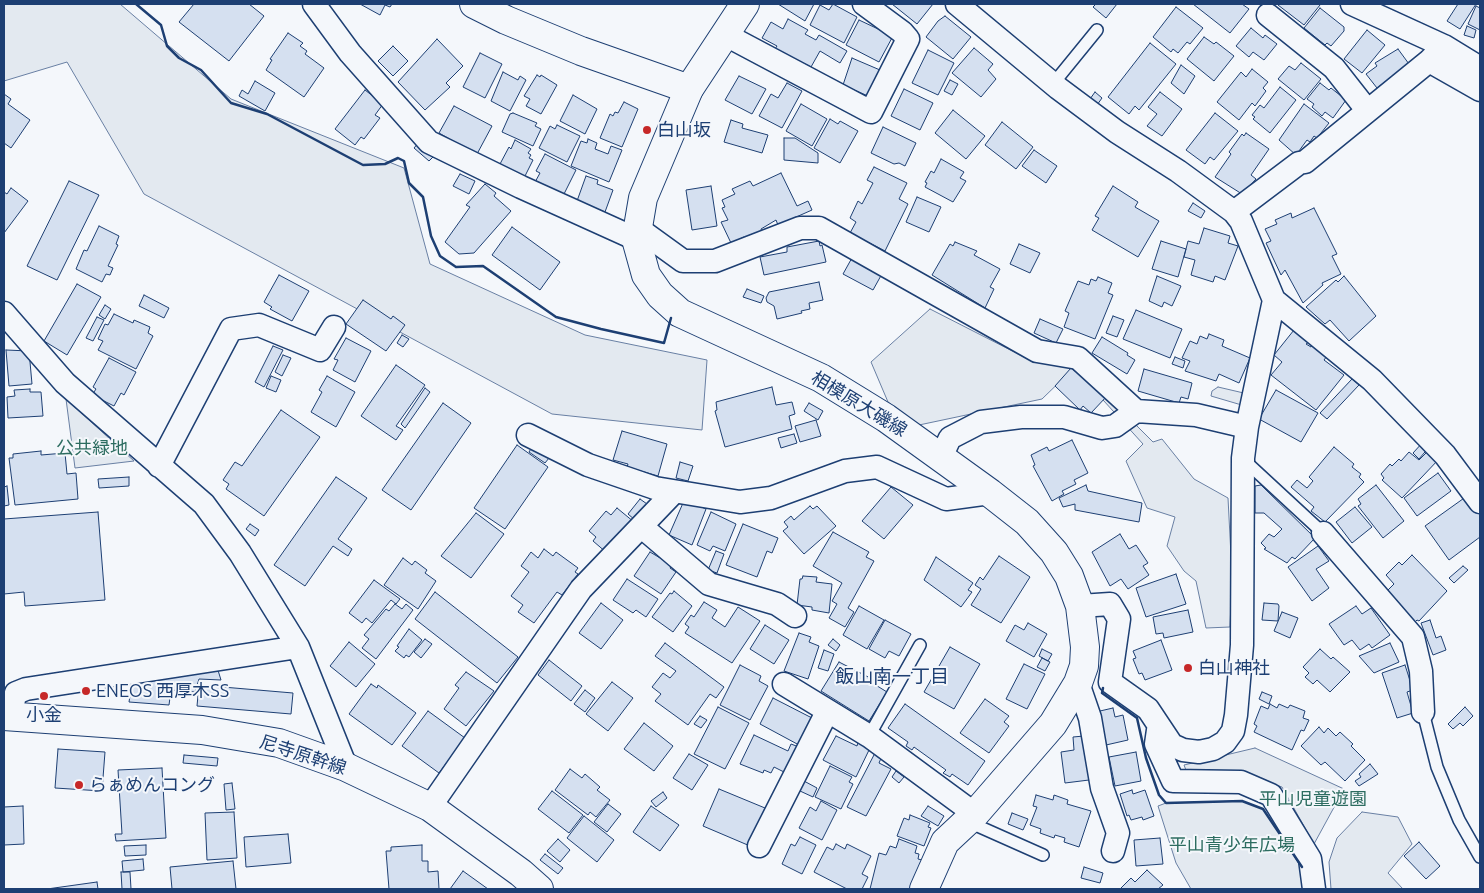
<!DOCTYPE html>
<meta charset="utf-8">
<style>
body{margin:0}
#map{position:relative;width:1484px;height:893px;overflow:hidden;background:#f4f7fb;font-family:Ubuntu,sans-serif}
canvas{display:block}
.frame{position:absolute;inset:0;border:5px solid #1d3f73;pointer-events:none}
</style>
<div id="map">
<canvas width="1484" height="893"></canvas>
<div class="frame"></div>
</div>
<script>
const g = document.querySelector('canvas').getContext('2d');
g.lineJoin = 'round';
function paint(path, color) {
  g.fillStyle = color;
  g.fill(path, 'evenodd');
}
function poly(rows) {
  const path = new Path2D();
  for (const r of rows) {
    path.moveTo(r[0], r[1]);
    for (let i = 2; i < r.length; i += 2) path.lineTo(r[i], r[i + 1]);
  }
  return path;
}
function strokePath(path, color, width, dash) {
  g.strokeStyle = color;
  g.lineWidth = width;
  g.lineCap = dash ? 'butt' : 'round';
  g.setLineDash(dash || []);
  g.stroke(path);
}
function write(font, color, halo, rows, align = 'center') {
  g.font = font + ' Ubuntu,"Noto Sans JP",sans-serif';
  g.lineWidth = 4;
  g.setLineDash([]);
  g.textBaseline = 'middle';
  g.strokeStyle = halo;
  g.fillStyle = color;
  for (const [text, x, y, turn = 0] of rows) {
    g.save();
    g.translate(x, y);
    g.rotate((+turn || 0) * Math.PI / 180);
    g.textAlign = isNaN(turn) ? turn : align;
    if (halo) g.strokeText(text, 0, 0);
    g.fillText(text, 0, 0);
    g.restore();
  }
}
const green = poly([
 [4,4,120,4,231,99,404,168,430,264,585,335,707,360,702,430,552,414,144,194,67,62,4,81,4,4],
 [930,309,1026,358,1073,362,1153,442,1162,439,1194,479,1228,498,1232,575,1230,627,1206,628,1196,581,1184,571,1167,546,1175,517,1147,508,1126,461,1143,444,1074,368,1042,399,919,425,888,402,871,362,930,309],
 [1218,387,1248,394,1245,406,1211,396,1212,391,1218,387],
 [66,399,134,461,75,468,66,399],
 [1255,748,1344,789,1314,844,1282,787,1243,777,1189,778,1184,765,1255,748],
 [1242,801,1263,809,1303,869,1305,889,1191,889,1176,863,1158,806,1166,803,1242,801],
 [1362,812,1398,817,1412,844,1388,873,1403,889,1331,889,1329,862,1337,838,1362,812]
]);
paint(green, '#e3e9f0');
strokePath(green, '#687fa3', 1);
const building = poly([
 [194,4,249,4,264,16,229,61,179,22,194,4],
 [360,4,392,4,390,7,385,5,380,15,360,4],
 [778,4,814,4,805,21,778,4],
 [833,4,857,17,844,43,810,25,820,5,829,10,833,4],
 [892,4,933,4,917,24,892,4],
 [1096,4,1117,4,1106,18,1093,7,1096,4],
 [1193,4,1242,4,1249,9,1230,33,1193,4],
 [1280,4,1319,4,1320,5,1304,25,1278,5,1280,4],
 [1458,4,1476,4,1460,29,1447,21,1458,4],
 [1476,6,1480,8,1480,30,1468,24,1476,6],
 [1176,7,1203,28,1190,44,1187,42,1178,53,1173,49,1171,52,1153,37,1176,7],
 [1320,8,1344,27,1344,31,1331,46,1327,43,1325,45,1304,28,1320,8],
 [945,16,971,37,953,59,926,37,938,21,945,16],
 [788,19,808,30,805,34,816,40,819,35,847,51,840,63,820,51,811,67,775,49,777,46,762,38,771,22,783,29,788,19],
 [859,20,893,36,879,62,846,45,859,20],
 [1467,26,1476,30,1474,38,1464,35,1467,26],
 [1251,28,1263,38,1265,35,1277,44,1264,60,1253,52,1249,57,1236,46,1251,28],
 [1367,30,1385,45,1362,73,1344,59,1367,30],
 [288,33,303,43,300,46,307,51,305,54,324,68,304,97,266,70,272,60,270,59,288,33],
 [1204,37,1214,44,1216,42,1234,56,1214,81,1187,59,1204,37],
 [437,39,463,66,446,83,450,87,425,110,398,82,437,39],
 [1150,43,1176,64,1139,110,1135,106,1129,114,1108,97,1150,43],
 [393,46,408,61,393,76,378,61,393,46],
 [974,48,993,64,988,70,996,79,981,97,952,73,974,48],
 [1398,49,1409,64,1377,88,1366,74,1377,66,1375,63,1398,49],
 [928,50,954,63,938,95,912,83,928,50],
 [480,53,502,64,485,98,463,87,480,53],
 [852,58,880,70,868,96,843,85,852,58],
 [1301,63,1321,79,1304,100,1278,79,1289,66,1295,70,1301,63],
 [1181,65,1195,76,1184,94,1171,83,1181,65],
 [1252,69,1268,82,1263,88,1266,91,1255,106,1252,103,1239,120,1217,102,1241,72,1246,77,1252,69],
 [503,72,518,80,520,76,526,80,510,111,491,101,503,72],
 [537,75,540,77,541,75,557,85,541,114,526,106,530,99,524,96,537,75],
 [739,76,766,89,752,114,725,100,739,76],
 [950,80,958,84,952,95,944,91,950,80],
 [255,81,275,93,265,111,239,96,242,90,248,94,255,81],
 [787,83,802,91,782,128,759,116,771,94,778,98,787,83],
 [1320,83,1329,90,1331,88,1346,100,1333,118,1325,112,1322,116,1312,107,1314,104,1307,99,1320,83],
 [1280,87,1296,100,1270,133,1253,119,1255,117,1252,115,1260,105,1264,108,1280,87],
 [904,89,933,103,920,130,891,116,904,89],
 [365,90,383,104,375,115,380,118,364,139,361,137,355,145,335,129,365,90],
 [1095,92,1102,98,1097,105,1090,99,1095,92],
 [1160,92,1182,109,1162,136,1147,126,1157,114,1148,107,1160,92],
 [4,94,11,99,8,104,30,120,11,148,4,143,4,94],
 [573,95,597,109,585,134,560,121,573,95],
 [624,102,638,109,622,147,600,138,610,114,613,116,615,112,618,113,624,102],
 [801,104,827,119,812,146,786,131,801,104],
 [1304,104,1329,123,1317,138,1314,136,1310,142,1307,140,1296,155,1279,140,1304,104],
 [454,106,492,126,477,154,454,145,455,142,439,133,454,106],
 [953,110,985,136,966,159,935,133,953,110],
 [513,113,537,123,535,126,541,129,533,146,502,132,510,114,513,113],
 [1215,113,1238,131,1214,160,1210,157,1205,164,1186,150,1215,113],
 [830,119,838,124,840,121,858,131,840,163,814,148,830,119],
 [731,120,743,124,742,128,768,135,762,153,724,142,731,120],
 [1002,122,1033,147,1016,169,985,145,1002,122],
 [557,125,580,136,567,162,539,148,550,126,555,129,557,125],
 [883,127,916,143,905,166,899,163,894,164,871,153,883,127],
 [1246,133,1269,149,1251,175,1256,179,1242,194,1215,177,1231,154,1229,152,1242,134,1244,136,1246,133],
 [784,138,795,138,818,153,818,163,784,160,784,138],
 [588,139,597,143,595,149,608,154,611,146,622,150,609,182,571,166,581,141,587,143,588,139],
 [515,140,531,149,528,153,531,155,529,158,533,160,524,178,500,164,509,147,511,149,515,140],
 [420,141,435,155,429,161,414,148,420,141],
 [1034,150,1057,166,1046,183,1022,166,1034,150],
 [545,154,576,170,562,198,534,184,540,173,536,171,545,154],
 [941,159,964,172,960,178,966,181,953,202,925,187,927,183,925,182,931,171,934,173,941,159],
 [874,167,907,183,899,199,908,204,885,251,850,233,856,222,850,218,858,201,862,204,873,183,867,180,874,167],
 [781,173,797,206,808,201,812,210,778,225,776,220,761,229,762,232,746,240,744,237,731,243,721,222,728,220,722,208,725,207,722,200,735,194,732,189,750,181,753,186,781,173],
 [460,174,475,181,469,194,453,186,460,174],
 [586,176,598,180,597,184,613,190,605,212,577,201,586,176],
 [69,181,99,195,57,280,27,266,69,181],
 [485,184,496,193,494,196,511,211,474,253,459,254,445,242,470,207,466,205,485,184],
 [711,186,717,226,692,230,686,190,711,186],
 [1113,186,1138,202,1135,207,1159,221,1138,257,1092,230,1099,218,1095,216,1113,186],
 [11,188,28,201,4,233,4,192,7,194,11,188],
 [917,197,941,207,929,232,906,222,917,197],
 [1193,203,1205,211,1201,218,1188,211,1193,203],
 [1314,208,1337,254,1332,256,1341,274,1322,283,1323,285,1303,303,1285,270,1281,275,1266,243,1271,241,1265,229,1277,224,1275,220,1291,213,1292,218,1314,208],
 [99,226,119,236,116,244,118,245,108,266,113,268,110,275,106,274,102,282,76,269,84,250,87,251,99,226],
 [512,227,560,262,540,290,492,255,512,227],
 [1204,228,1230,236,1228,243,1238,246,1225,280,1215,276,1213,282,1191,275,1195,260,1184,257,1188,241,1199,244,1204,228],
 [819,241,820,246,822,245,826,262,764,275,760,257,787,252,787,247,819,241],
 [1161,241,1186,249,1178,277,1152,269,1161,241],
 [955,242,977,251,974,255,1000,269,990,287,994,289,985,308,932,275,950,244,953,246,955,242],
 [1019,244,1040,253,1030,273,1010,264,1019,244],
 [853,256,883,272,873,290,843,274,853,256],
 [279,275,309,291,292,321,270,309,272,307,264,302,279,275],
 [1157,276,1181,286,1172,306,1164,302,1162,307,1149,301,1157,276],
 [1344,276,1376,316,1349,341,1330,320,1325,324,1306,307,1336,280,1338,282,1344,276],
 [1098,277,1112,283,1108,293,1113,295,1095,339,1064,327,1069,313,1065,311,1078,281,1089,285,1091,279,1096,281,1098,277],
 [819,282,823,300,809,303,810,309,801,311,802,313,777,319,774,306,767,302,766,298,769,292,819,282],
 [77,284,101,297,67,355,44,341,77,284],
 [747,289,764,296,761,303,743,297,747,289],
 [144,295,169,308,164,318,139,306,144,295],
 [363,300,391,319,393,316,405,325,386,351,346,324,363,300],
 [105,305,111,309,105,319,99,315,105,305],
 [1136,310,1182,329,1170,358,1123,339,1136,310],
 [114,314,133,323,134,320,150,327,148,333,153,336,136,369,98,350,103,341,98,339,105,324,108,325,114,314],
 [1113,316,1124,320,1117,337,1106,333,1113,316],
 [97,317,104,320,93,341,86,338,97,317],
 [1040,319,1063,329,1056,343,1034,333,1040,319],
 [1294,330,1309,342,1306,344,1311,347,1312,345,1327,356,1324,360,1344,375,1316,410,1271,375,1282,362,1274,355,1294,330],
 [1209,334,1224,340,1222,346,1250,358,1239,383,1219,374,1216,381,1185,371,1190,361,1182,358,1190,341,1197,344,1200,336,1207,339,1209,334],
 [402,335,409,339,403,347,397,343,402,335],
 [1102,337,1128,353,1127,355,1135,360,1127,374,1092,353,1102,337],
 [346,338,371,351,355,382,333,370,338,360,334,359,346,338],
 [273,346,283,350,264,387,255,382,273,346],
 [6,350,29,351,32,384,9,386,6,350],
 [283,355,291,358,282,376,275,372,283,355],
 [1175,357,1185,361,1183,368,1172,364,1175,357],
 [109,358,136,372,124,395,121,393,114,406,92,395,96,389,93,387,109,358],
 [396,365,425,385,396,426,403,430,396,440,361,416,396,365],
 [1071,368,1107,396,1091,413,1083,406,1080,410,1055,386,1071,368],
 [1144,369,1192,383,1188,399,1181,397,1179,403,1138,391,1144,369],
 [271,376,281,380,276,392,266,388,271,376],
 [327,376,355,392,336,427,311,412,322,392,319,390,327,376],
 [1352,379,1359,385,1327,419,1320,413,1352,379],
 [772,387,776,405,792,402,795,414,789,416,792,429,725,447,715,411,717,410,716,402,772,387],
 [425,388,430,392,405,428,401,424,425,388],
 [30,389,30,392,41,392,43,416,8,418,7,397,15,396,14,390,30,389],
 [1276,390,1318,413,1301,442,1259,419,1276,390],
 [443,403,471,423,411,510,382,490,443,403],
 [809,403,823,411,818,420,804,411,809,403],
 [281,410,320,437,264,516,226,489,229,484,223,480,235,462,242,466,281,410],
 [816,420,821,436,800,442,795,426,816,420],
 [622,431,667,444,658,476,627,467,628,464,613,460,622,431],
 [794,434,797,443,781,448,778,438,794,434],
 [1072,440,1088,473,1074,480,1076,484,1062,491,1064,494,1052,501,1033,466,1035,465,1031,455,1047,447,1049,451,1072,440],
 [1424,441,1430,446,1419,459,1413,453,1424,441],
 [517,445,548,467,505,529,474,508,517,445],
 [532,447,549,458,545,463,529,452,532,447],
 [1334,447,1354,464,1352,467,1361,474,1359,477,1364,482,1325,522,1311,511,1314,507,1291,487,1297,480,1307,488,1313,481,1309,477,1334,447],
 [1429,450,1439,459,1402,498,1382,480,1384,478,1381,474,1390,464,1392,466,1399,459,1401,461,1409,452,1419,460,1429,450],
 [41,451,41,455,65,453,67,474,76,473,78,499,15,505,9,458,13,458,13,454,41,451],
 [680,462,693,466,688,481,676,478,680,462],
 [1438,473,1451,491,1417,516,1404,498,1438,473],
 [129,477,129,486,99,488,98,479,129,477],
 [336,477,367,498,338,539,352,549,348,556,333,546,305,586,274,565,336,477],
 [1086,485,1088,491,1142,503,1139,522,1075,510,1075,504,1063,507,1059,498,1086,485],
 [1261,485,1315,538,1295,559,1292,557,1287,563,1264,549,1266,548,1261,543,1269,534,1274,537,1282,529,1264,513,1255,513,1255,486,1261,485],
 [1376,485,1404,521,1383,538,1358,506,1361,504,1358,499,1376,485],
 [7,486,9,505,4,506,4,487,7,486],
 [891,487,913,505,884,539,862,521,891,487],
 [1467,496,1480,515,1480,537,1449,560,1425,526,1467,496],
 [640,499,647,504,635,520,628,514,640,499],
 [688,501,706,509,692,545,669,535,683,503,688,501],
 [810,506,813,509,817,506,836,526,804,554,783,531,788,527,784,522,791,516,794,520,810,506],
 [1355,507,1372,527,1352,543,1336,522,1355,507],
 [617,508,634,522,607,553,593,541,596,537,589,531,606,511,611,515,617,508],
 [98,512,105,600,25,606,24,592,4,594,4,519,98,512],
 [711,512,736,524,725,551,713,546,710,551,697,545,711,512],
 [476,513,504,534,471,578,441,556,476,513],
 [250,524,259,530,255,536,246,529,250,524],
 [743,524,778,538,772,553,767,551,757,577,726,565,743,524],
 [833,532,869,552,866,557,874,561,848,608,854,612,845,627,829,618,837,604,832,601,842,583,813,566,833,532],
 [1120,534,1129,549,1136,545,1148,563,1143,566,1149,575,1128,589,1121,579,1110,586,1092,552,1120,534],
 [1318,546,1329,561,1316,569,1329,588,1312,601,1288,567,1318,546],
 [544,549,553,556,556,552,578,568,575,572,578,574,562,595,557,592,534,623,518,612,523,605,511,596,529,572,521,566,531,552,538,558,544,549],
 [716,551,724,554,717,573,708,570,716,551],
 [650,552,672,565,670,568,676,572,661,594,634,576,650,552],
 [1412,555,1447,591,1419,621,1417,620,1414,623,1385,593,1394,584,1386,575,1399,562,1402,565,1412,555],
 [999,556,1030,577,1001,623,971,605,981,589,975,585,980,577,983,580,999,556],
 [936,557,973,583,968,590,972,592,961,607,924,580,936,557],
 [403,558,412,565,415,561,427,570,425,573,436,581,418,609,384,585,403,558],
 [1463,566,1468,570,1454,583,1449,578,1463,566],
 [1176,574,1186,604,1146,617,1136,588,1176,574],
 [803,576,817,577,816,582,832,584,829,613,812,610,812,607,797,605,800,579,802,579,803,576],
 [627,579,658,599,646,617,636,610,633,613,613,600,627,579],
 [374,580,400,599,396,604,391,600,372,623,366,618,362,623,349,613,374,580],
 [674,591,692,606,673,632,652,617,670,593,672,594,674,591],
 [435,592,518,657,497,683,415,619,435,592],
 [704,602,717,610,712,618,725,627,738,607,760,621,732,663,685,633,689,627,685,624,691,615,694,617,704,602],
 [601,603,623,620,601,649,579,633,601,603],
 [1264,603,1278,604,1279,606,1278,621,1262,620,1264,603],
 [395,604,402,609,406,604,413,610,376,659,362,648,369,639,364,635,386,609,389,611,395,604],
 [859,606,884,620,867,649,843,635,859,606],
 [1356,606,1362,614,1371,608,1390,635,1372,648,1369,644,1360,650,1352,640,1344,645,1329,624,1356,606],
 [1188,610,1193,632,1164,638,1163,633,1156,634,1153,617,1188,610],
 [1282,612,1298,618,1290,638,1274,631,1282,612],
 [885,620,911,634,899,656,889,651,885,658,869,649,885,620],
 [1430,620,1436,638,1441,636,1446,650,1433,655,1421,623,1430,620],
 [1028,623,1047,634,1034,657,1006,641,1015,625,1024,630,1028,623],
 [765,625,789,640,774,664,750,649,765,625],
 [409,629,422,640,409,657,406,655,404,658,395,651,399,647,397,646,409,629],
 [799,633,811,637,809,642,819,646,808,679,784,671,799,633],
 [425,639,432,644,421,658,414,652,425,639],
 [833,639,840,645,836,651,828,645,833,639],
 [1161,640,1172,670,1145,680,1142,673,1139,674,1133,659,1136,658,1133,651,1161,640],
 [349,642,375,664,356,687,330,666,349,642],
 [665,643,724,687,716,698,710,694,688,725,655,701,661,694,652,687,663,673,670,678,676,671,655,656,665,643],
 [1390,643,1399,662,1374,673,1359,656,1390,643],
 [950,647,980,664,954,709,924,692,950,647],
 [1042,649,1052,654,1048,661,1039,656,1042,649],
 [1320,649,1331,659,1333,657,1350,672,1330,692,1317,680,1313,684,1305,677,1309,673,1303,667,1320,649],
 [824,650,834,654,828,671,818,668,824,650],
 [1042,658,1050,662,1045,671,1037,667,1042,658],
 [549,660,582,686,571,701,538,675,549,660],
 [839,662,876,681,874,684,887,692,869,721,821,691,839,662],
 [1024,664,1045,674,1027,709,1006,699,1024,664],
 [740,665,761,676,759,681,768,686,750,720,720,705,740,665],
 [1405,665,1413,690,1407,692,1413,713,1397,718,1382,673,1405,665],
 [217,667,221,680,199,679,195,692,171,690,169,705,129,702,132,683,217,667],
 [466,672,494,691,466,726,444,709,459,688,455,685,466,672],
 [612,682,633,698,608,731,586,714,612,682],
 [371,684,377,688,378,685,416,713,392,745,349,714,371,684],
 [199,685,293,693,291,714,197,706,199,685],
 [585,690,595,698,585,712,574,704,585,690],
 [1262,692,1272,696,1269,704,1259,699,1262,692],
 [773,698,812,718,799,745,760,724,773,698],
 [985,699,1009,716,1004,722,1009,726,989,753,960,733,985,699],
 [905,704,985,761,968,785,952,774,950,777,943,773,946,770,914,747,912,750,906,746,908,742,888,728,905,704],
 [1270,704,1277,708,1279,704,1288,708,1290,705,1305,711,1303,718,1309,720,1304,731,1301,730,1292,750,1254,732,1257,726,1254,724,1261,706,1268,709,1270,704],
 [718,707,749,723,725,769,694,754,718,707],
 [1465,707,1473,716,1463,726,1460,723,1453,729,1448,724,1465,707],
 [1113,708,1115,717,1123,715,1128,740,1106,745,1100,711,1113,708],
 [428,711,465,738,439,773,402,746,428,711],
 [700,716,707,720,701,728,694,724,700,716],
 [644,723,673,746,654,771,624,749,644,723],
 [1319,727,1324,733,1328,728,1336,736,1340,732,1353,744,1351,746,1365,760,1345,781,1325,762,1321,765,1301,746,1319,727],
 [754,735,788,751,791,744,799,747,786,773,774,767,771,773,764,770,763,773,740,764,754,735],
 [836,736,857,746,858,742,870,748,856,777,823,760,836,736],
 [1084,736,1089,780,1065,783,1061,752,1074,750,1073,737,1084,736],
 [58,749,105,752,102,791,55,788,58,749],
 [1136,752,1141,781,1115,786,1109,757,1136,752],
 [875,753,882,756,879,763,891,769,866,816,847,807,875,753],
 [689,754,708,765,692,790,673,778,689,754],
 [184,755,218,758,217,766,183,763,184,755],
 [1370,764,1378,774,1359,786,1355,781,1361,777,1359,774,1370,764],
 [830,766,852,777,849,782,853,784,841,809,815,797,830,766],
 [162,768,166,838,116,841,115,834,122,834,118,770,162,768],
 [570,769,582,778,585,774,600,787,597,790,610,800,596,817,590,812,588,815,555,790,570,769],
 [896,771,904,777,899,783,892,777,896,771],
 [804,781,817,788,813,797,800,791,804,781],
 [232,783,235,809,226,810,224,784,232,783],
 [719,789,765,808,750,846,703,826,719,789],
 [1132,790,1133,794,1145,790,1154,816,1143,820,1142,817,1131,820,1129,815,1127,816,1120,794,1132,790],
 [552,791,583,815,569,833,538,809,552,791],
 [663,792,667,798,656,807,651,801,663,792],
 [1036,795,1053,800,1054,795,1068,800,1067,804,1091,811,1079,847,1064,842,1065,838,1055,835,1054,838,1040,833,1041,829,1030,825,1037,807,1033,806,1036,795],
 [821,801,837,810,822,840,799,828,810,807,816,811,821,801],
 [608,804,621,814,607,832,594,822,608,804],
 [23,806,24,844,4,845,4,807,23,806],
 [651,806,679,825,660,851,633,832,651,806],
 [928,806,944,816,938,826,921,816,928,806],
 [234,812,237,858,207,860,205,813,234,812],
 [1012,813,1028,819,1023,830,1008,824,1012,813],
 [910,815,930,823,928,827,931,828,924,846,897,836,904,818,909,820,910,815],
 [584,816,614,840,597,862,567,838,584,816],
 [288,834,291,863,246,867,244,837,288,834],
 [800,837,816,845,802,874,782,864,791,844,795,846,800,837],
 [1160,838,1163,864,1136,866,1134,840,1160,838],
 [558,839,570,850,560,862,547,851,558,839],
 [899,839,917,846,915,853,919,854,918,859,922,860,912,889,870,889,879,853,886,855,890,846,896,848,899,839],
 [1419,842,1440,866,1426,879,1404,856,1419,842],
 [836,844,845,849,847,844,871,856,862,874,868,877,862,889,847,889,814,872,827,847,833,850,836,844],
 [146,845,146,855,125,856,124,846,146,845],
 [422,845,422,861,428,861,428,872,438,871,439,889,389,889,386,851,391,851,391,847,422,845],
 [545,854,563,868,558,874,540,860,545,854],
 [143,859,144,870,123,872,122,861,143,859],
 [233,861,236,889,172,889,170,867,233,861],
 [1084,867,1103,873,1100,883,1081,878,1084,867],
 [1147,870,1163,885,1158,889,1120,889,1131,878,1135,882,1147,870],
 [463,871,488,889,450,889,463,871],
 [121,872,130,872,131,889,122,889,121,872],
 [97,882,98,889,47,889,97,882]
]);
paint(building, '#d5e0f0');
strokePath(building, '#1d3f73', 1);
const lane = poly([
 [1053,84,1097,30],
 [1244,460,1323,533],
 [1423,712,1437,767,1459,820,1480,857],
 [869,736,920,645],
 [971,823,1043,855]
]);
const street = poly([
 [314,4,350,53,429,142,521,187,636,239],
 [957,4,1058,88,1117,132,1178,171,1234,212],
 [1352,4,1444,46,1480,68],
 [1268,15,1334,68,1367,110],
 [724,34,871,112,908,39,902,32,864,4],
 [1444,46,1429,61,1305,162,1299,163,1234,212,1241,221,1274,300,1372,380,1445,455,1480,502],
 [1429,61,1480,90],
 [636,227,683,261,715,261,800,228,819,228,1037,351,1078,358,1136,411,1115,426,1102,428,1064,417,1021,417,981,422,950,438,941,457],
 [4,313,65,383,204,504,240,553,298,647,346,767],
 [1136,411,1196,415,1247,427],
 [528,435,588,465,655,488,740,502,771,498,845,471,877,467,946,499,990,493],
 [159,466,231,329,259,325,320,350,334,327],
 [642,527,709,584,777,604,795,616],
 [1323,533,1413,637,1421,671,1423,712],
 [1080,606,1110,604,1119,619,1110,682,1148,709,1172,745,1183,750,1199,752,1213,749,1225,742,1233,731,1236,715,1242,645,1243,458,1247,427,1274,300],
 [1078,683,1090,718,1102,788,1118,833,1113,851],
 [784,684,869,736,975,814],
 [9,716,16,693,26,689,298,647],
 [1158,730,1156,744,1173,781,1241,782,1271,795,1310,859,1314,889],
 [430,807,581,589,674,492],
 [759,846,827,712]
]);
const secondary = poly([
 [474,4,506,20,581,51,689,89],
 [4,716,202,730,279,743,346,767,430,807,521,873,539,889]
]);
const primary = poly([
 [745,4,689,89,643,198,636,239,646,275,660,295,680,313,821,378,886,418,990,493,1027,522,1054,552,1069,576,1080,606,1085,647,1084,666,1078,683,1053,724,975,814,945,842,924,889]
]);
strokePath(lane, '#1d3f73', 14);
strokePath(street, '#1d3f73', 25);
strokePath(secondary, '#1d3f73', 30);
strokePath(primary, '#1d3f73', 30);
strokePath(lane, '#f4f7fb', 11);
strokePath(street, '#f4f7fb', 22);
strokePath(secondary, '#f4f7fb', 28);
strokePath(primary, '#f4f7fb', 28);
strokePath(poly([
 [136,4,161,25,167,46,179,58,201,70,231,103,267,114,363,165,385,164,398,158,404,161,409,183,423,197,431,236,440,256,456,267,483,266,556,317,601,329,664,343,671,318],
 [1103,688,1102,693,1137,718,1146,758,1159,795,1166,803,1242,801,1263,809,1302,867]
]), '#1d3f73', 2.5);
for (const [x, y, r, color] of [
 [647,130,5,"#c62828"],
 [1188,668,5,"#c62828"],
 [86,691,5,"#c62828"],
 [44,696,5,"#c62828"],
 [79,785,5,"#c62828"]
]) {
  const dot = new Path2D();
  dot.arc(x, y, r, 0, 2 * Math.PI);
  g.fillStyle = color;
  g.fill(dot);
  strokePath(dot, '#f4f7fb', 2);
}
write('18px', '#1d3f73', '#f4f7fb', [
 ["白山坂",657,130],
 ["白山神社",1198,668],
 ["ENEOS 西厚木SS",96,691],
 ["小金",44,715,"center"],
 ["らぁめんコング",89,785]
], 'left');
write('18px', '#1d3f73', '#f4f7fb', [
 ["相模原大磯線",859,404,31],
 ["尼寺原幹線",303,755,18]
]);
write('18px', '#2c6c60', '#f4f7fb', [
 ["公共緑地",92,448],
 ["平山児童遊園",1313,799],
 ["平山青少年広場",1232,845]
]);
write('19px', '#1d3f73', '#f4f7fb', [
 ["飯山南一丁目",892,677]
]);
</script>
